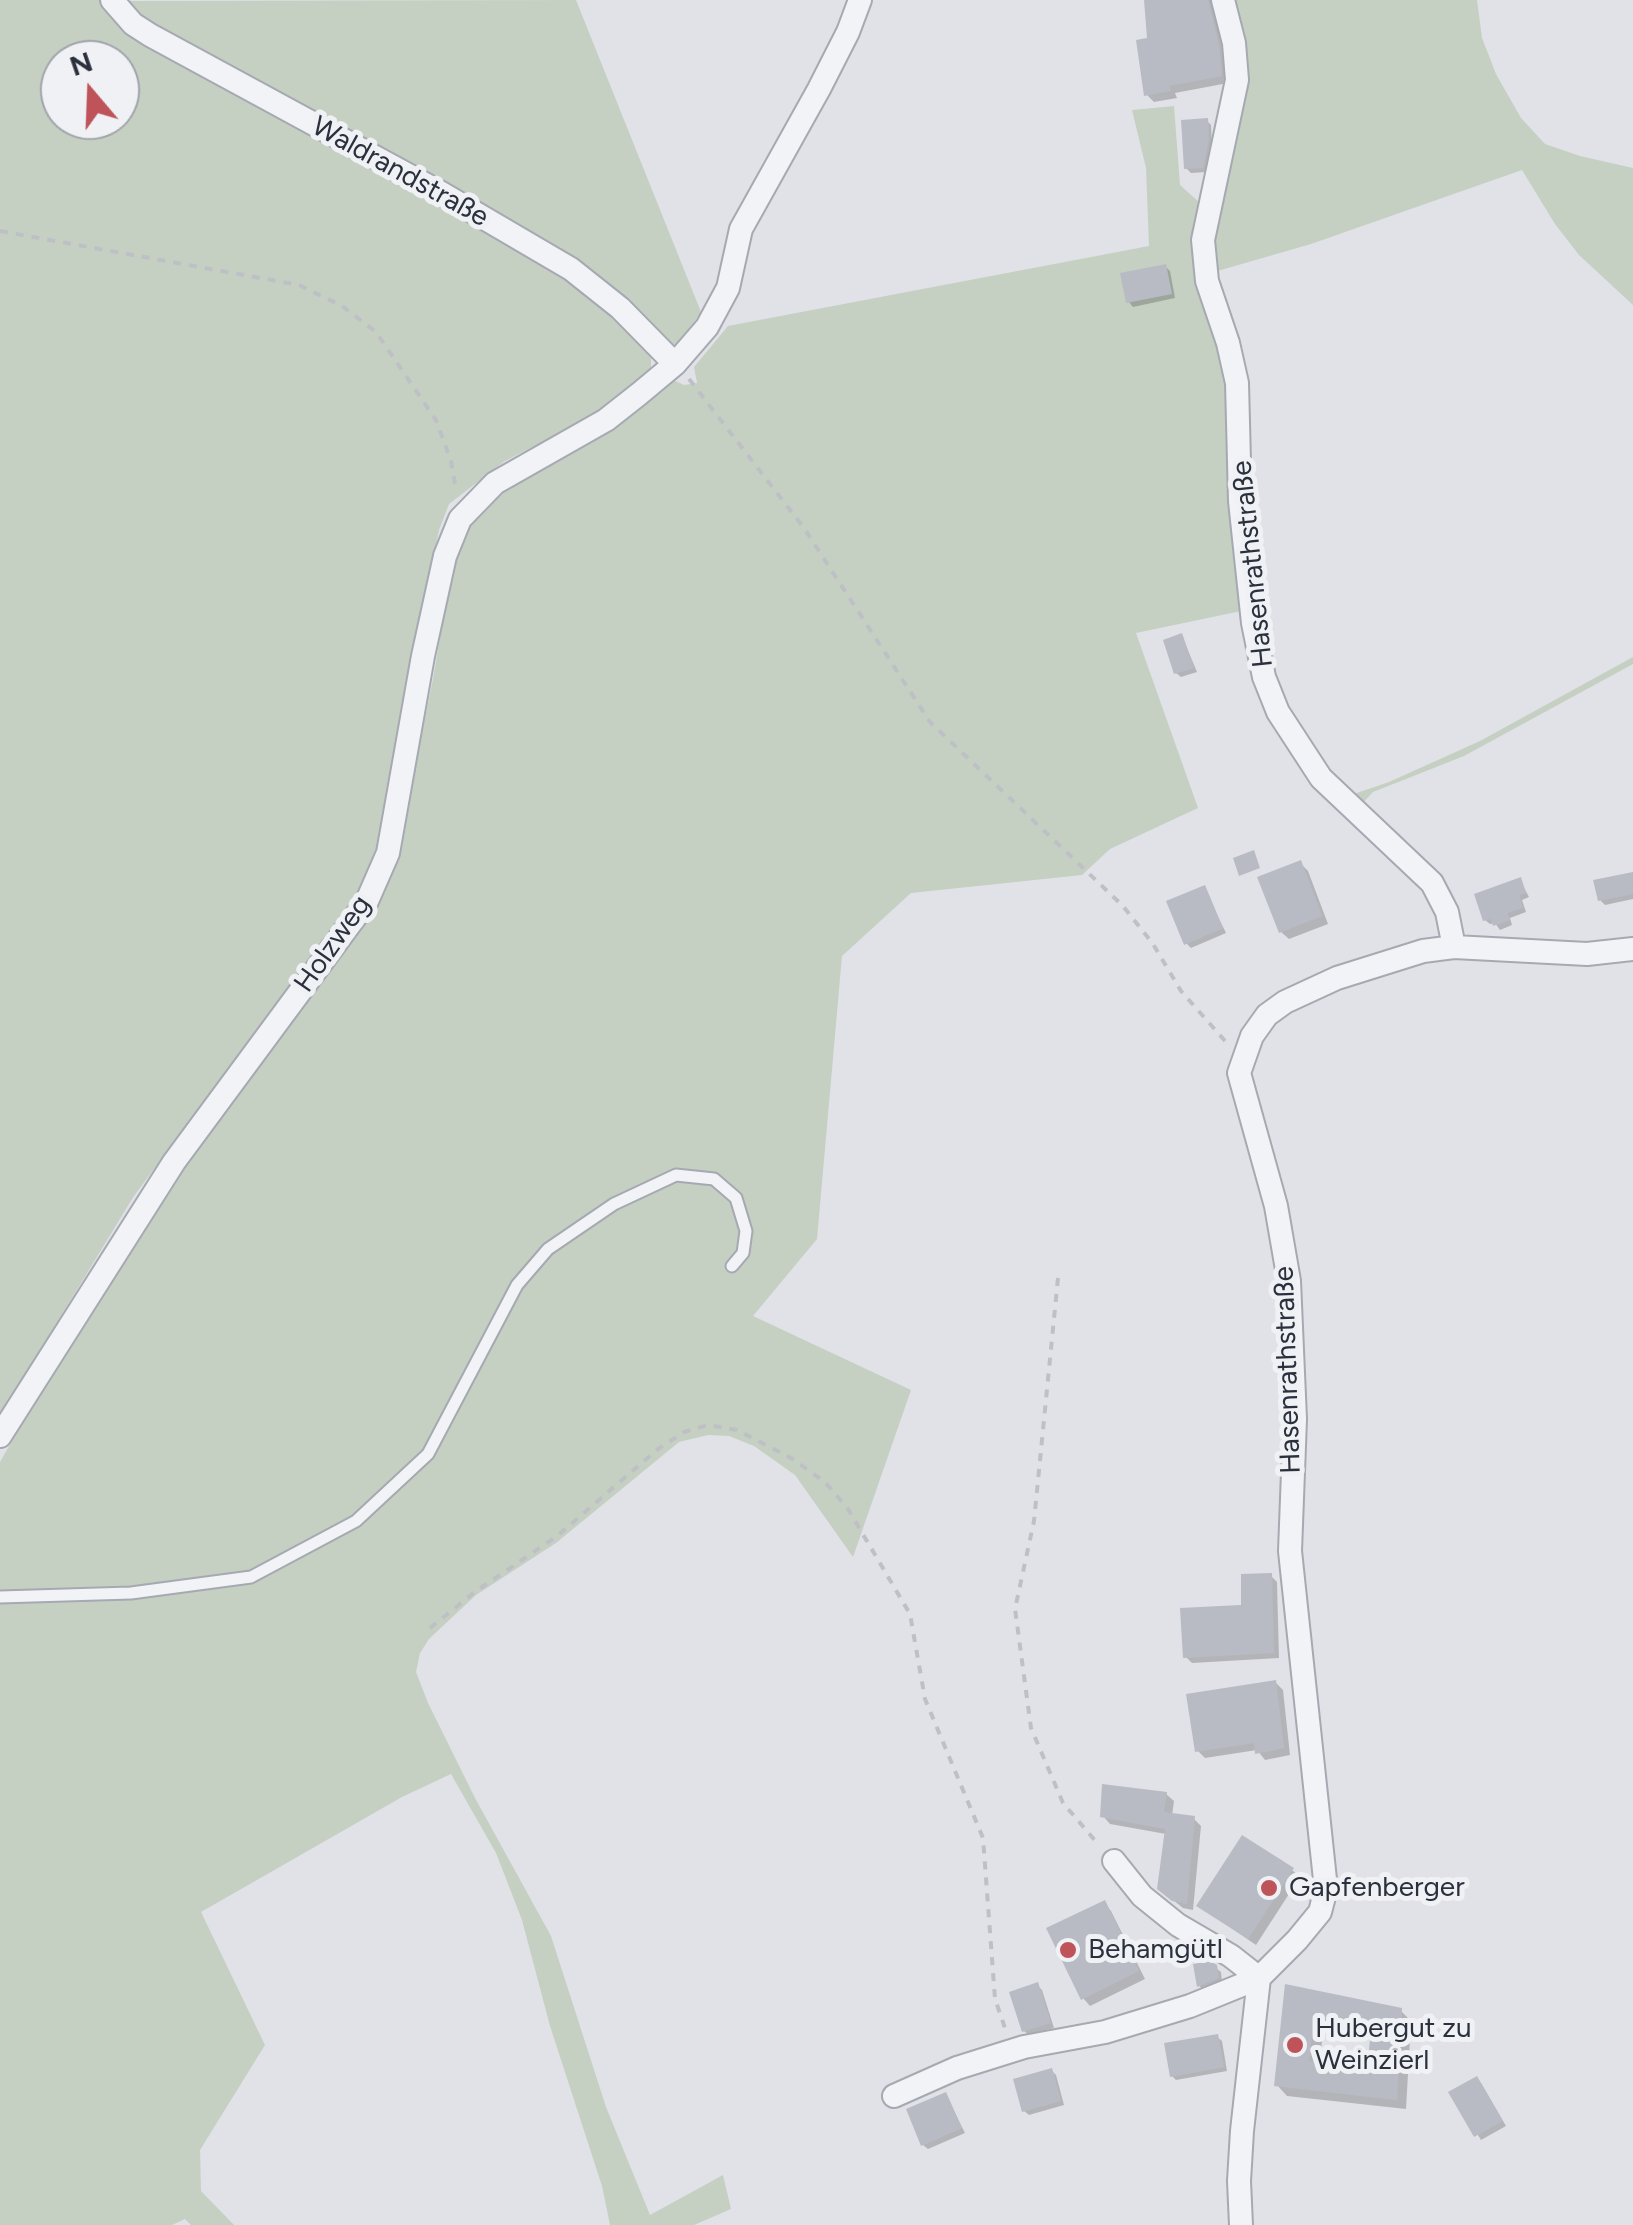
<!DOCTYPE html>
<meta charset="utf-8">
<style>
body{margin:0}
#map{position:relative;width:1633px;height:2225px;overflow:hidden;background:#e0e2e7;font-family:Figtree,sans-serif}
canvas{display:block}
.north{position:absolute;left:40px;top:40px;width:100px;height:100px;box-sizing:border-box;background:#eff1f5;border:2px solid #a1a4ab;border-radius:50%;rotate:341deg;font-size:28px;font-weight:700;line-height:40px;text-align:center;color:#2b303d}
.north::after{content:'';display:block;margin:auto;width:35px;height:45px;background:#bf535a;clip-path:polygon(50% 0,100% 100%,50% 72%,0 100%)}
</style>
<div id="map">
<canvas width="1633" height="2225"></canvas>
<div class="north">N</div>
</div>
<script>
const g = document.querySelector('canvas').getContext('2d');
g.lineJoin = 'round';
function paint(path, color) {
  g.fillStyle = color;
  g.fill(path, 'evenodd');
}
function poly(rows) {
  const path = new Path2D();
  for (const r of rows) {
    path.moveTo(r[0], r[1]);
    for (let i = 2; i < r.length; i += 2) path.lineTo(r[i], r[i + 1]);
  }
  return path;
}
function strokePath(path, color, width, dash) {
  g.strokeStyle = color;
  g.lineWidth = width;
  g.lineCap = dash ? 'butt' : 'round';
  g.setLineDash(dash || []);
  g.stroke(path);
}
function write(font, color, halo, rows, align = 'center') {
  g.font = font + ' Figtree,sans-serif';
  g.lineWidth = 10;
  g.setLineDash([]);
  g.textBaseline = 'middle';
  g.strokeStyle = halo;
  g.fillStyle = color;
  for (const [text, x, y, turn = 0] of rows) {
    g.save();
    g.translate(x, y);
    g.rotate((+turn || 0) * Math.PI / 180);
    g.textAlign = isNaN(turn) ? turn : align;
    if (halo) g.strokeText(text, 0, 0);
    g.fillText(text, 0, 0);
    g.restore();
  }
}
paint(poly([
 [0,0,100,0,125,29,145,42,566,277,628,329,651,357,651,373,604,410,505,461,449,504,439,530,419,632,381,854,359,893,134,1196,0,1416],
 [60,60,120,60,120,120,60,120],
 [576,0,701,312,680,343,668,346,390,157,266,85,159,29,120,1],
 [1233,0,1477,0,1482,38,1496,74,1521,118,1545,144,1580,156,1633,168,1633,305,1579,255,1555,224,1522,170,1311,244,1214,272,1239,346,1246,610,1136,633,1198,808,1110,849,1082,875,911,893,842,956,817,1239,753,1316,911,1390,853,1557,795,1475,754,1446,729,1436,708,1435,679,1442,556,1543,476,1595,429,1639,420,1653,416,1672,428,1703,475,1798,551,1936,606,2107,650,2215,723,2175,731,2209,694,2225,610,2225,602,2186,550,2026,522,1920,496,1853,451,1774,402,1797,201,1912,265,2045,200,2150,201,2191,234,2225,191,2225,185,2219,172,2225,0,2225,0,1462,69,1341,183,1165,374,901,394,868,433,679,451,572,467,525,489,501,556,453,671,379,684,385,697,383,694,367,728,326,1149,246,1146,168,1132,110,1174,106,1180,185,1200,203,1216,198],
 [1633,657,1633,664,1464,756,1373,792,1360,806,1348,796,1389,782,1480,741]
]), '#c5d0c2');
paint(poly([
 [1159,0,1214,0,1228,83,1175,93,1177,98,1154,102,1146,94,1149,39],
 [1207,121,1211,125,1212,146,1207,172,1191,173,1186,168],
 [1165,266,1170,271,1175,298,1133,307,1129,302],
 [1182,636,1197,672,1181,677,1176,673],
 [1300,863,1308,871,1328,924,1289,939,1281,932],
 [1633,875,1633,899,1605,905,1600,900],
 [1520,880,1529,897,1522,900,1526,912,1510,918,1512,925,1500,930,1495,923,1490,924,1485,920],
 [1204,888,1226,933,1191,948,1186,943],
 [1271,1576,1277,1582,1279,1658,1192,1663,1185,1656,1244,1607],
 [1275,1682,1283,1690,1290,1755,1265,1760,1257,1750,1205,1758,1197,1750],
 [1166,1794,1174,1801,1172,1816,1194,1819,1201,1826,1193,1910,1183,1908,1168,1896,1166,1834,1110,1824,1103,1816],
 [1292,1870,1300,1877,1256,1945,1199,1906],
 [1104,1903,1111,1911,1145,1979,1090,2006,1083,1998],
 [1215,1967,1221,1972,1222,1982,1204,1990,1199,1986],
 [1037,1985,1042,1990,1054,2028,1029,2035,1024,2031],
 [1288,1987,1401,2011,1411,2021,1406,2109,1287,2096,1277,2085],
 [1324,2027,1373,2036,1369,2072,1319,2065],
 [1217,2037,1222,2041,1227,2071,1176,2080,1172,2076],
 [1052,2071,1056,2075,1064,2105,1029,2115,1024,2111],
 [1481,2083,1506,2126,1481,2140,1452,2093],
 [946,2095,965,2133,928,2149,923,2145]
]), '#0003');
paint(poly([
 [1144,0,1208,0,1219,45,1222,76,1169,86,1171,91,1144,96,1136,40,1147,38],
 [1208,118,1209,140,1203,168,1184,169,1181,120],
 [1166,264,1172,294,1126,303,1120,273],
 [1182,633,1194,668,1174,674,1163,640],
 [1254,850,1260,868,1239,876,1233,858],
 [1301,860,1322,916,1279,933,1257,877],
 [1633,872,1633,894,1598,901,1593,880],
 [1521,877,1526,893,1519,895,1523,908,1507,913,1510,920,1493,926,1491,919,1483,921,1474,894],
 [1205,885,1223,928,1184,945,1166,901],
 [1272,1573,1274,1653,1183,1658,1180,1608,1241,1605,1241,1574],
 [1276,1680,1284,1748,1255,1754,1254,1743,1195,1752,1186,1694],
 [1102,1784,1167,1792,1164,1812,1195,1816,1187,1904,1172,1901,1157,1889,1165,1829,1100,1817],
 [1242,1835,1294,1868,1248,1939,1196,1906],
 [1105,1900,1139,1971,1081,2000,1046,1928],
 [1210,1961,1217,1965,1219,1978,1197,1987,1193,1964],
 [1038,1982,1051,2023,1022,2032,1009,1992],
 [1285,1984,1402,2008,1397,2100,1274,2086],
 [1314,2018,1371,2029,1367,2069,1309,2061],
 [1218,2034,1224,2067,1170,2077,1164,2043],
 [1052,2068,1061,2101,1022,2112,1013,2079],
 [1477,2076,1503,2121,1474,2137,1448,2092],
 [946,2092,962,2128,921,2146,906,2109]
]), '#b8bbc4');
const lane = poly([
 [0,1597,131,1593,251,1577,356,1521,428,1454,517,1285,548,1249,614,1204,676,1175,714,1179,736,1198,746,1231,743,1253,732,1266]
]);
const street = poly([
 [112,0,133,24,150,35,443,194,571,269,620,308,675,364],
 [1223,0,1234,43,1237,80,1203,240,1207,281,1228,343,1237,383,1240,501,1253,623,1264,677,1278,712,1321,778,1432,883,1447,912,1454,947],
 [0,1436,174,1162,367,901,388,853,423,656,445,556,460,519,495,483,606,420,639,394,675,364,707,327,728,288,741,229,819,89,848,32,860,0],
 [1114,1861,1142,1896,1178,1925,1231,1956,1259,1978],
 [894,2096,957,2068,1024,2047,1105,2032,1190,2006,1259,1978],
 [1241,2225,1239,2181,1242,2131,1259,1978,1297,1940,1320,1912,1326,1889,1290,1551,1295,1419,1289,1281,1276,1206,1239,1073,1252,1036,1267,1015,1285,1002,1337,978,1423,951,1454,947,1587,954,1633,949]
]);
strokePath(lane, '#a6a9b1', 15);
strokePath(street, '#a6a9b1', 26);
strokePath(poly([
 [0,231,299,285,342,306,376,332,436,420,451,461,456,490],
 [689,379,804,528,930,722,1123,906,1153,944,1181,991,1225,1041],
 [1058,1278,1034,1521,1015,1609,1031,1728,1063,1803,1098,1844],
 [430,1628,476,1591,556,1537,658,1449,684,1432,708,1425,737,1430,791,1458,825,1482,848,1509,910,1614,925,1699,983,1838,995,1999,1005,2028]
]), '#bec0c6', 4, [8, 8]);
strokePath(lane, '#f2f3f6', 11);
strokePath(street, '#f2f3f6', 22);
for (const [x, y, r, color] of [
 [1269,1888,10,"#bf535a"],
 [1068,1950,10,"#bf535a"],
 [1295,2045,10,"#bf535a"]
]) {
  const dot = new Path2D();
  dot.arc(x, y, r, 0, 2 * Math.PI);
  g.fillStyle = color;
  g.fill(dot);
  strokePath(dot, '#eff1f5', 4);
}
write('28px', '#2b303d', '#eff1f5', [
 ["Waldrandstraße",400,172,29],
 ["Hasenrathstraße",1253,564,-96],
 ["Holzweg",333,944,-55],
 ["Hasenrathstraße",1288,1370,-92]
]);
write('28px', '#2b303d', '#eff1f5', [
 ["Gapfenberger",1289,1888],
 ["Behamgütl",1088,1950],
 ["Hubergut zu",1315,2029],
 ["Weinzierl",1315,2061]
], 'left');
</script>
